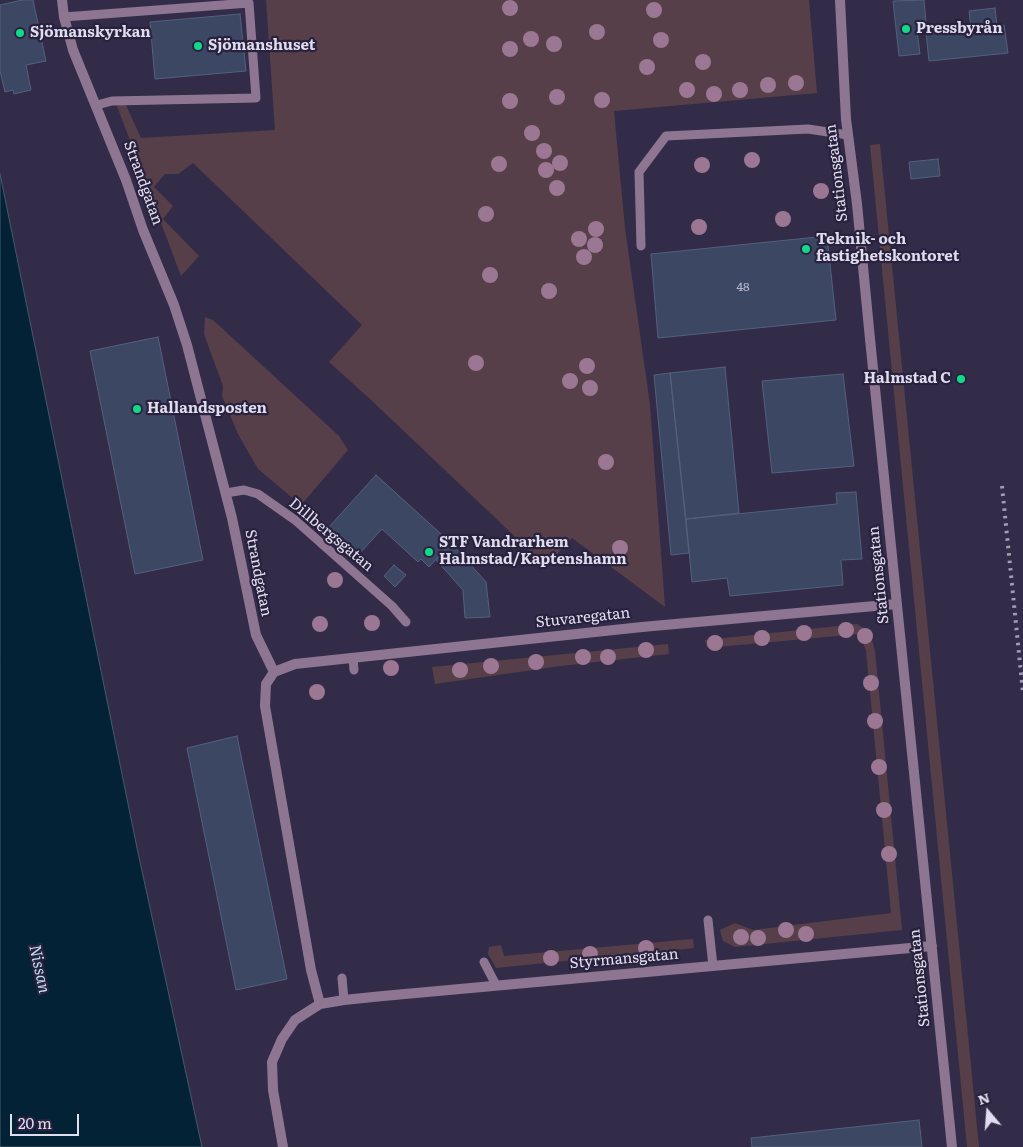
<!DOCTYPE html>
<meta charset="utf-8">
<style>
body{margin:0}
#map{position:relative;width:1023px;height:1147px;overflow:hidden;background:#332c48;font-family:Literata,serif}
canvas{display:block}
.north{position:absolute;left:963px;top:1087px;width:50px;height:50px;-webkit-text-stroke:4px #29223e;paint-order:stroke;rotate:342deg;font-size:14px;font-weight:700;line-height:20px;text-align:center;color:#e0ddef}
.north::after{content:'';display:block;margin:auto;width:18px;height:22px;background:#e0ddef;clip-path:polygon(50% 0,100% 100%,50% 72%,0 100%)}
.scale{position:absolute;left:10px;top:1114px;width:69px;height:22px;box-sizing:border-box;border:2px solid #e0ddef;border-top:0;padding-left:6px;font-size:15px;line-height:18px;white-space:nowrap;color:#e0ddef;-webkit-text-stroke:4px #29223e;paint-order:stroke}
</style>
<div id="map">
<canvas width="1023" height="1147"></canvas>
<div class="north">N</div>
<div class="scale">20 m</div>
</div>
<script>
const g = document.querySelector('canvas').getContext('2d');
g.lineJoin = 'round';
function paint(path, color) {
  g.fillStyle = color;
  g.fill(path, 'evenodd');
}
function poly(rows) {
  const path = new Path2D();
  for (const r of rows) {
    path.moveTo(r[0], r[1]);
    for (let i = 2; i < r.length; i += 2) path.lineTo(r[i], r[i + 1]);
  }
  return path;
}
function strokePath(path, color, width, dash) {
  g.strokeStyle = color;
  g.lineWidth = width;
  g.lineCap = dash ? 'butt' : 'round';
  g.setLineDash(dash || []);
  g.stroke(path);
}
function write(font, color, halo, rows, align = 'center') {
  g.font = font + ' Literata,serif';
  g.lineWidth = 4.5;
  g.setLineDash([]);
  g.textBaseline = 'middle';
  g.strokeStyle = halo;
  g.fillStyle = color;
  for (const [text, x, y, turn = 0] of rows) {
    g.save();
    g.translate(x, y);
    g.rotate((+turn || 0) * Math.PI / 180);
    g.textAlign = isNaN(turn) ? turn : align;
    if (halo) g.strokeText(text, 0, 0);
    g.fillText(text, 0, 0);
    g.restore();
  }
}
paint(poly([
 [266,0,809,0,817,93,614,111,625,228,650,405,665,607,572,538,546,566,370,399,329,362,362,325,193,163,178,174,165,174,154,187,173,206,163,219,199,256,181,276,117,106,125,103,141,138,275,130],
 [880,144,979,1147,967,1147,870,145],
 [205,317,213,320,339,436,348,450,301,505,258,469,238,434,222,396,223,386,204,334],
 [857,624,867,630,871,636,875,651,902,930,735,947,723,941,720,930,735,923,753,930,891,913,866,650,859,634,707,648,705,640],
 [668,644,669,654,561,666,435,684,432,667],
 [693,939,694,948,496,968,488,954,489,947,501,945,504,956]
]), '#563f49');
const water = poly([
 [0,174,137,848,202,1147,0,1147,0,174]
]);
paint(water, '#032235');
strokePath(water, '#455a6d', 1);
const building = poly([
 [22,0,33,0,46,61,26,65,31,90,14,94,13,90,5,92,0,71,0,5,22,0],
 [924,0,926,22,916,23,920,54,899,56,893,1,924,0],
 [995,8,997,26,1004,25,1008,53,929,61,926,33,971,28,969,11,995,8],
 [240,14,246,71,155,79,150,22,240,14],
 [938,159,940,176,911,179,909,162,938,159],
 [827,236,836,320,658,338,651,254,827,236],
 [158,337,203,560,135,574,90,351,158,337],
 [725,367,739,513,686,519,670,373,725,367],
 [670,373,689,553,671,555,654,375,670,373],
 [843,374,854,466,772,473,762,381,843,374],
 [376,475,451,543,429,567,421,559,418,562,382,529,359,554,329,527,376,475],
 [856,492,862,559,841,560,843,585,730,596,727,578,692,582,686,519,837,504,836,493,856,492],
 [451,543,486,582,490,617,465,618,463,590,436,560,451,543],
 [394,565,406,575,395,587,384,576,394,565],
 [237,736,287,979,236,990,187,748,237,736],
 [919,1120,922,1147,752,1147,751,1138,919,1120]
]);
paint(building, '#3c4764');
strokePath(building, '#54607d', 1);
strokePath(poly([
 [64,17,249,3,256,98,112,101,97,105],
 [641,246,639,172,666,136,808,129,848,135],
 [226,493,244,490,258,494,295,520,392,606,406,622],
 [353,658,354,670],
 [708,920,713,966],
 [484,962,496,985],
 [342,978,344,1000]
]), '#8e7692', 9);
strokePath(poly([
 [62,0,64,17,73,50,126,180,143,230,174,305,187,345,232,518,256,635,274,672],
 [870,339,952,1147],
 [320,1004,311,970,265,706,266,684,274,672,295,664,642,627,897,604],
 [283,1147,273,1090,272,1062,282,1039,295,1020,320,1004,344,1000,383,996,932,946]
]), '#8e7692', 10);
strokePath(poly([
 [840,0,846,119,857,204,870,339]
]), '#8e7692', 10);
strokePath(poly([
 [1002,486,1023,693]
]), '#a19db3', 4, [2.5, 5]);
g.fillStyle = '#9c7793';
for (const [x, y] of [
 [510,8],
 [654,10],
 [597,32],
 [531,39],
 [661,40],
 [554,44],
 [510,49],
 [703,62],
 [647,67],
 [796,83],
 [768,85],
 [687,90],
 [740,90],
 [714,94],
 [557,97],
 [602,100],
 [510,101],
 [532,133],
 [544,151],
 [752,160],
 [560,163],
 [499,164],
 [702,165],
 [546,170],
 [557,188],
 [821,191],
 [486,214],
 [783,219],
 [699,227],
 [596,229],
 [579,239],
 [595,245],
 [584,257],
 [490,275],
 [549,291],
 [476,363],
 [587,366],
 [570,381],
 [590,388],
 [606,462],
 [620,548],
 [335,580],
 [372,623],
 [320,624],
 [846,630],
 [804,633],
 [865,636],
 [762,638],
 [715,643],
 [646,650],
 [583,657],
 [608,657],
 [536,662],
 [491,666],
 [391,668],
 [460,670],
 [871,683],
 [317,692],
 [875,721],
 [879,767],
 [884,810],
 [889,854],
 [786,930],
 [806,934],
 [741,937],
 [758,938],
 [646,948],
 [590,954],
 [551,958]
]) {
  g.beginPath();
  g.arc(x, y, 8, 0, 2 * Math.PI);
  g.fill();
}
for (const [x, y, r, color] of [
 [906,29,5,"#11d98a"],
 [20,33,5,"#11d98a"],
 [198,46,5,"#11d98a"],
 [806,249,5,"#11d98a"],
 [961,379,5,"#11d98a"],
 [137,409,5,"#11d98a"],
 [429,552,5,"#11d98a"]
]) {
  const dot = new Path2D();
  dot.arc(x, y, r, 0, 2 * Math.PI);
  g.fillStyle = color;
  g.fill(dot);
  strokePath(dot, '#29223e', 2);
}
write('12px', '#b7b8cc', null, [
 ["48",743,287]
]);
write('bold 15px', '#e0ddef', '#29223e', [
 ["Pressbyrån",916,29],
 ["Sjömanskyrkan",30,33],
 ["Sjömanshuset",208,46],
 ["Teknik- och",816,240],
 ["fastighetskontoret",816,257],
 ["Halmstad C",951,379,"right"],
 ["Hallandsposten",147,409],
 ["STF Vandrarhem",439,543],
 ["Halmstad/Kaptenshamn",439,560]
], 'left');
write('15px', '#e0ddef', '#29223e', [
 ["Stationsgatan",837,173,-97],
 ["Strandgatan",143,183,70],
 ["Dillbergsgatan",331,535,40],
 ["Strandgatan",258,573,79],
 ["Stationsgatan",879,575,-96],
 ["Stuvaregatan",583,618,-6],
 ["Styrmansgatan",624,959,-5],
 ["Stationsgatan",920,978,-96]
]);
write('italic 16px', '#bcddf6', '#29223e', [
 ["Nissan",39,969,78]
]);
</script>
